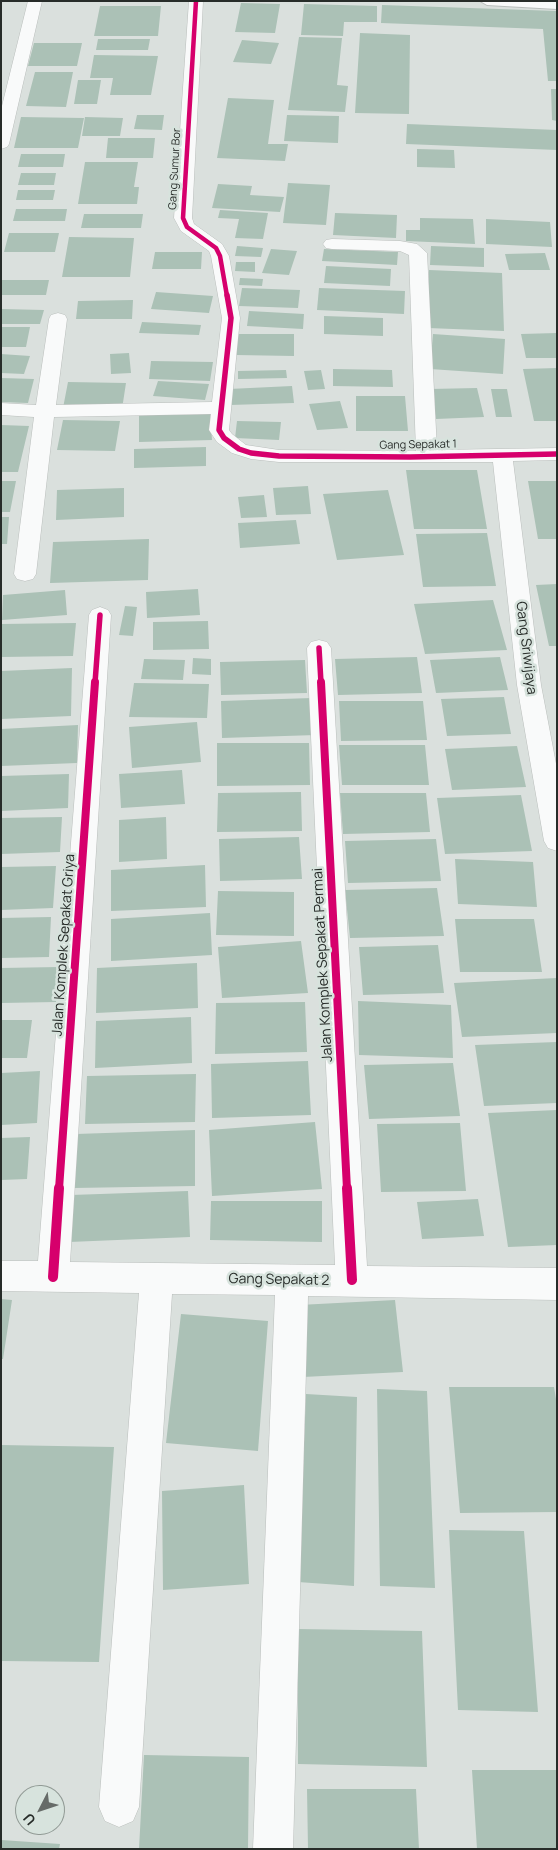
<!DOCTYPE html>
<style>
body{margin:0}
#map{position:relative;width:558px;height:1850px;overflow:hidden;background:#dae0dd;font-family:Manrope,sans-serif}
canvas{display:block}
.frame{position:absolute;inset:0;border:2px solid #272c29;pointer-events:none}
.north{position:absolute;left:15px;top:1785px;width:50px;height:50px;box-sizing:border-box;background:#d7e3dd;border:1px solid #919a95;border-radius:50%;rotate:229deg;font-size:14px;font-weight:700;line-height:20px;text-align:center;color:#272c29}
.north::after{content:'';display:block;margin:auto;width:18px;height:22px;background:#666b68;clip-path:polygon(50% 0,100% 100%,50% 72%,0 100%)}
</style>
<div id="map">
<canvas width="558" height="1850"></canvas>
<div class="frame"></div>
<div class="north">U</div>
</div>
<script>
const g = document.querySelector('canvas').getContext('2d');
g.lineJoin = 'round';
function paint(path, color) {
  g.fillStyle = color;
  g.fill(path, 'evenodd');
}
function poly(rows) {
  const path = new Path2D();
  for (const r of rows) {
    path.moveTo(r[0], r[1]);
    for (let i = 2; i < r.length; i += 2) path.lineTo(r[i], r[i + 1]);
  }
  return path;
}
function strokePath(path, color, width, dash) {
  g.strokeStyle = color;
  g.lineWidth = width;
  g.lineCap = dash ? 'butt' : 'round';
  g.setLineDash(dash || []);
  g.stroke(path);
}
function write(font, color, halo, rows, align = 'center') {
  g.font = font + ' Manrope,sans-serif';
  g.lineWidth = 5;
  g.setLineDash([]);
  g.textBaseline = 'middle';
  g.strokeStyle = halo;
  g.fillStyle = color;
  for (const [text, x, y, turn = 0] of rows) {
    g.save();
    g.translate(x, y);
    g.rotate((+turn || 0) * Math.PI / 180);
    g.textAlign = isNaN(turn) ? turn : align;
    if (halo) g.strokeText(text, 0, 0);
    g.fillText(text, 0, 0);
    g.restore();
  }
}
paint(poly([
 [241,3,280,4,275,33,235,32],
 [304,4,377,6,377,22,344,22,343,36,301,35],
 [382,5,557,11,557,81,548,81,543,29,381,23],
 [100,6,161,6,158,36,94,36],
 [360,33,410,35,409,114,355,113],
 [299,37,342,38,337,85,348,86,345,112,288,110],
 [98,39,150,39,148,50,96,50],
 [242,40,279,43,271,64,233,62],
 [34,43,82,43,77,66,28,66],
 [94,55,158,56,151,95,110,95,113,78,90,78],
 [35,72,73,72,66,107,26,106],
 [78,80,101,80,97,104,74,104],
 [551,89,557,89,557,121,552,120],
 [228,98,274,100,268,144,288,144,285,161,217,158],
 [137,115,164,115,162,130,134,129],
 [287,115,339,116,338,143,284,141],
 [21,117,84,118,78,148,14,148],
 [85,117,123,118,120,136,82,136],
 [407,124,557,130,557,150,406,144],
 [108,138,155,138,153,158,106,158],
 [417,149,454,150,455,168,417,167],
 [21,154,65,154,63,167,18,167],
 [85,162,138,162,134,187,139,187,137,204,78,204],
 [21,173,56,173,54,185,18,185],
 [288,183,330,185,326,225,283,223],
 [218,184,252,186,250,195,284,197,280,212,212,208],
 [18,190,55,190,53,200,16,200],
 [16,209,67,209,65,221,13,221],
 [220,210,268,213,263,239,235,238,239,219,218,218],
 [335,213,397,215,396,238,333,235],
 [84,214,143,214,141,228,81,228],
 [420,218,473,219,475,244,406,241,406,230,420,230],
 [486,219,550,222,552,247,486,244],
 [9,233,59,233,55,252,4,252],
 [69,237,134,238,130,277,62,277],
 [237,246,263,248,261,257,235,256],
 [431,246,484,248,484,267,430,265],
 [271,249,297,251,289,275,262,273],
 [324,249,398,252,397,265,322,261],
 [155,252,202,252,201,269,152,269],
 [545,253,550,270,509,270,505,254],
 [236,262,255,262,255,272,235,271],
 [326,266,391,269,390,286,324,283],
 [429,270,502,273,504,331,428,328],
 [240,278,263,279,262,286,239,285],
 [1,280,49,280,46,295,1,295],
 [242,288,300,290,298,308,239,306],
 [319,288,405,291,404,314,317,310],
 [156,292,213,296,209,313,151,309],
 [133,300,132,319,76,319,78,301],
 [1,309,44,310,40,324,1,324],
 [249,311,304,314,303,329,247,326],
 [324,316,383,318,383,336,324,334],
 [142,322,201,325,199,335,139,333],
 [1,327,30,327,26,347,1,347],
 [557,333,557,358,526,358,521,334],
 [237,334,294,334,294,356,236,355],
 [433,334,505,339,503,374,430,369],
 [129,353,131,373,111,374,110,354],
 [1,354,30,356,24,374,1,373],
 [151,361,213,362,210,381,149,379],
 [557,368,557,421,534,421,523,369],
 [333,369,392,370,393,387,333,386],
 [286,370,287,378,238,379,238,371],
 [321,370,325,389,308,390,304,371],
 [1,378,34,379,28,403,1,402],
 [158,381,209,384,205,400,153,396],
 [68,382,126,383,122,409,63,408],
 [292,386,294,403,230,405,229,389],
 [477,388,484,417,436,419,430,389],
 [491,389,507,389,512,417,496,417],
 [356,396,405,396,408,431,356,431],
 [340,401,348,428,317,430,309,404],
 [210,413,212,440,139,442,139,415],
 [63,420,120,421,115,451,57,450],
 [237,421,281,422,279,440,235,438],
 [1,425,29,426,18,472,1,472],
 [206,447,206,466,134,468,134,449],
 [406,470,477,470,487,529,414,529],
 [1,481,16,481,10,512,1,512],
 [528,481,557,481,557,539,538,539],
 [308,486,311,514,276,515,273,488],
 [124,488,124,517,56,520,57,490],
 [388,490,404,555,337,560,323,494],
 [264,495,267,517,241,518,238,497],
 [1,517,9,517,7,544,1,544],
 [296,520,300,544,240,548,238,523],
 [487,533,496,586,423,587,416,534],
 [149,539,148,580,50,583,53,542],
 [557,584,557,646,549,646,536,585],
 [198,589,200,615,147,618,146,592],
 [65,590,67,615,2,620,3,595],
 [493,600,507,650,425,654,414,604],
 [125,606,137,607,133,636,119,635],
 [208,621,209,649,153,650,153,622],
 [76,623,73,656,1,657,1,624],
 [417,657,422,693,338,695,335,659],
 [500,657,508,690,436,693,430,660],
 [193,658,211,659,211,675,192,674],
 [144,659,185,660,183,680,141,679],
 [305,660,307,693,221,695,220,662],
 [72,668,71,716,1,719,1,671],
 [134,683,209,684,207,718,129,717],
 [504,697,511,734,447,736,441,699],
 [312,698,316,735,222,738,221,701],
 [339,701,423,701,427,740,341,741],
 [197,722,201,762,132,768,129,727],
 [78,725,77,763,1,766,1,729],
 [217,743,309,743,310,785,217,786],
 [339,745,425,745,429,785,342,785],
 [517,746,526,787,452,790,445,749],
 [182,770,185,804,121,808,119,774],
 [69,774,68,808,1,811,1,776],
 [301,792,302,831,217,832,218,793],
 [340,793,426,793,430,832,343,834],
 [521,795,532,851,445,854,437,798],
 [62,817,60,852,1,854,1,818],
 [166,817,167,859,119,862,119,820],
 [299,837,302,879,220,881,219,839],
 [436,839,441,881,348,883,345,841],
 [455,859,533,862,537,907,458,904],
 [205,865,206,907,111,911,111,870],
 [56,866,53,908,1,910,1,867],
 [437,888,444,936,350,938,345,890],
 [218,891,294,892,294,936,216,935],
 [210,913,212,955,111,961,111,919],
 [51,917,49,957,1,958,1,918],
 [455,919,534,919,542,972,460,972],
 [301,941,308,993,222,998,218,947],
 [438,945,444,993,363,995,359,947],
 [197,963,198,1008,96,1013,97,968],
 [59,967,56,1002,1,1003,1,968],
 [557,978,557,1033,462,1037,454,983],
 [358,1001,451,1005,453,1058,359,1055],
 [305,1002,307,1052,215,1054,216,1003],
 [191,1017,192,1063,95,1068,96,1021],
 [1,1020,32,1020,27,1058,1,1058],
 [557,1042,557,1103,484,1106,475,1045],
 [308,1061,311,1115,212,1118,211,1064],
 [453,1063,460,1116,369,1119,364,1065],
 [40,1071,37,1123,1,1125,1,1073],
 [196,1074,195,1122,85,1124,87,1076],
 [557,1110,557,1245,508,1247,488,1113],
 [315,1122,322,1189,212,1196,209,1130],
 [460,1123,466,1191,381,1192,377,1124],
 [195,1130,195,1186,73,1188,76,1134],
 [30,1137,27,1179,1,1180,1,1138],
 [188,1191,190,1237,69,1242,71,1195],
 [478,1199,484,1236,422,1239,417,1202],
 [211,1201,322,1201,322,1242,210,1240],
 [1,1299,12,1300,3,1359,1,1359],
 [395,1300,403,1372,303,1377,299,1305],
 [181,1314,268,1321,258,1451,166,1443],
 [449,1387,554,1387,557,1405,557,1512,460,1513],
 [377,1389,427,1391,435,1588,380,1586],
 [306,1394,357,1397,354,1586,298,1582],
 [1,1445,114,1447,99,1662,1,1661],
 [244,1485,249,1584,163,1590,162,1491],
 [449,1530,524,1531,538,1712,458,1710],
 [298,1629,422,1631,427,1767,298,1764],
 [144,1755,249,1757,248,1849,139,1849],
 [472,1770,557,1770,557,1849,477,1849],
 [307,1789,416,1789,419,1849,308,1849],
 [1,1840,60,1844,59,1849,1,1849]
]), '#abc1b6');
const lane = poly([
 [480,1,557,1,557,9,487,5,480,1]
]);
const street = poly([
 [28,1,42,1,9,144,7,147,1,149,1,110,28,1],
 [189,1,203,1,192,218,194,224,222,244,229,256,240,318,229,430,232,434,246,445,279,450,416,451,409,255,400,251,332,249,326,248,323,244,326,240,332,239,400,241,417,244,427,253,437,450,557,448,557,460,513,461,541,685,557,769,557,851,548,848,544,841,517,685,493,462,279,462,251,459,232,453,217,442,209,430,211,414,54,417,36,574,33,579,25,581,17,579,14,574,34,417,1,415,1,403,36,405,49,319,51,315,58,313,65,315,67,319,56,405,212,402,222,318,211,256,209,251,181,231,174,218,189,1],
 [100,607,108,610,111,615,70,1262,335,1265,307,648,311,642,319,640,327,642,331,648,367,1266,557,1268,557,1300,308,1296,293,1849,253,1849,275,1295,172,1294,139,1807,133,1821,119,1827,105,1821,99,1807,139,1293,1,1291,1,1261,38,1261,89,615,92,610,100,607]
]);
strokePath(lane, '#babebc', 2);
strokePath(street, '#babebc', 1);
paint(lane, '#f9fafa');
paint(street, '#f9fafa');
strokePath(poly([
 [196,1,183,218,187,227,216,248,220,256,227,296]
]), '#d6006c', 4.5);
strokePath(poly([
 [227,295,231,318,219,430,224,438,239,449,251,453,279,456,410,457,557,454],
 [319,648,321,683],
 [95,683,100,615]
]), '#d6006c', 5.5);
strokePath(poly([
 [321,682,347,1189],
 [59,1189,95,682]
]), '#d6006c', 8);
strokePath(poly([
 [347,1188,352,1280],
 [53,1277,59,1188]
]), '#d6006c', 10);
write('11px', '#272c29', '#d7e3dd', [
 ["Gang Sumur Bor",175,169,-87],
 ["Gang Sepakat 1",418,445,-1]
]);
write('14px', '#272c29', '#d7e3dd', [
 ["Gang Sriwijaya",526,648,83],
 ["Jalan Komplek Sepakat Griya",64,945,-86],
 ["Jalan Komplek Sepakat Permai",323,965,-93],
 ["Gang Sepakat 2",279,1280,1]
]);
</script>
